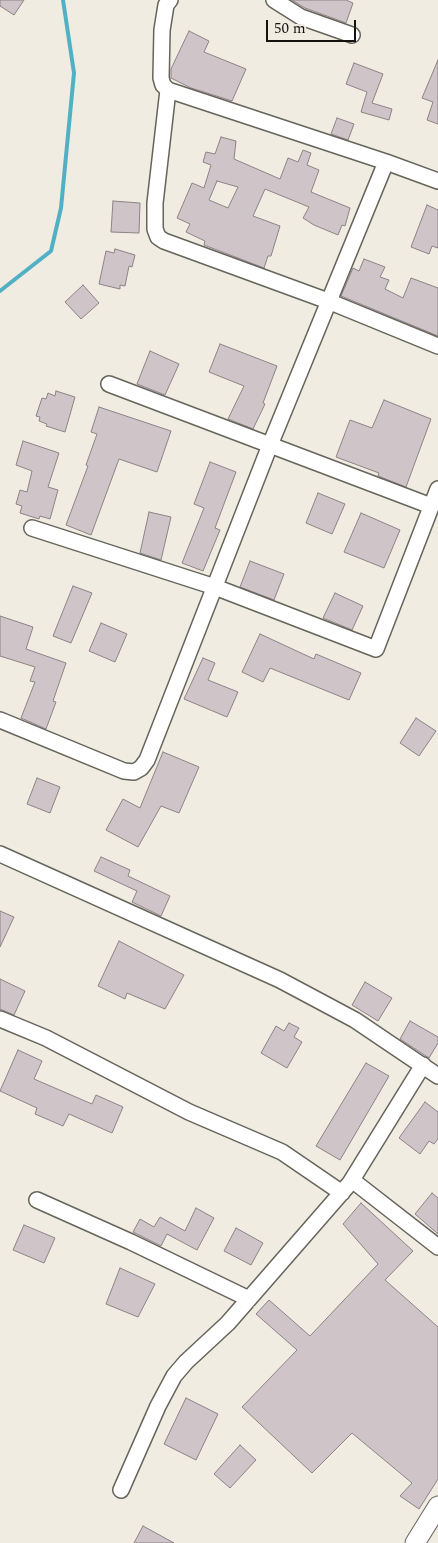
<!DOCTYPE html>
<style>
body{margin:0}
#map{position:relative;width:438px;height:1543px;overflow:hidden;background:#f0ece2;font-family:Spectral,serif}
canvas{display:block}
.scale{position:absolute;left:266px;top:20px;width:90px;height:22px;box-sizing:border-box;border:2px solid #141310;border-top:0;padding-left:6px;font-size:15px;line-height:18px;white-space:nowrap;color:#141310;-webkit-text-stroke:4px #f0ece2;paint-order:stroke}
</style>
<div id="map">
<canvas width="438" height="1543"></canvas>
<div class="scale">50 m</div>
</div>
<script>
const g = document.querySelector('canvas').getContext('2d');
g.lineJoin = 'round';
function poly(rows) {
  const path = new Path2D();
  for (const r of rows) {
    path.moveTo(r[0], r[1]);
    for (let i = 2; i < r.length; i += 2) path.lineTo(r[i], r[i + 1]);
  }
  return path;
}
function strokePath(path, color, width, dash) {
  g.strokeStyle = color;
  g.lineWidth = width;
  g.lineCap = dash ? 'butt' : 'round';
  g.setLineDash(dash || []);
  g.stroke(path);
}
function paint(path, color) {
  g.fillStyle = color;
  g.fill(path, 'evenodd');
}
strokePath(poly([
 [0,291,51,251,61,208,74,73,63,0]
]), '#52b0c4', 4);
const building = poly([
 [0,0,24,0,14,15,0,6,0,0],
 [292,0,346,0,353,3,346,23,305,8,292,0],
 [189,31,209,41,204,52,246,69,232,101,191,88,171,78,171,69,189,31],
 [438,60,438,124,427,120,433,102,422,98,438,60],
 [354,63,383,74,372,103,392,109,389,120,361,112,367,92,346,84,354,63],
 [337,118,354,124,348,140,331,134,337,118],
 [221,137,236,141,234,159,280,179,288,158,298,162,303,150,311,153,307,165,319,170,311,192,350,208,345,226,342,225,338,235,314,225,303,218,309,207,265,189,253,216,280,226,271,256,268,256,264,268,204,245,205,241,186,232,190,224,177,218,192,183,204,188,211,165,203,162,206,152,215,154,221,137],
 [217,181,238,187,228,208,209,200,217,181],
 [113,201,140,203,139,233,111,232,113,201],
 [427,205,438,210,438,248,432,246,429,254,411,247,427,205],
 [115,249,135,255,132,267,129,266,125,286,120,285,120,289,99,284,106,251,114,253,115,249],
 [364,259,385,267,380,277,389,280,385,289,403,298,411,278,438,288,438,336,341,296,353,268,359,271,364,259],
 [83,285,99,303,81,319,65,302,83,285],
 [220,344,277,366,263,403,265,404,253,429,228,419,244,386,209,372,220,344],
 [150,351,179,364,165,395,137,384,150,351],
 [56,391,75,397,65,432,46,426,47,424,39,421,40,417,36,416,42,398,46,399,48,393,55,396,56,391],
 [384,400,431,419,406,487,378,476,379,473,336,457,350,420,372,428,384,400],
 [99,407,171,431,157,472,119,459,91,535,66,525,88,466,86,465,97,434,91,432,99,407],
 [23,441,59,453,48,487,58,490,50,519,40,516,39,519,20,513,22,506,16,504,20,490,27,492,32,471,16,465,23,441],
 [210,462,236,472,215,528,220,530,203,571,182,563,204,508,194,504,210,462],
 [318,493,345,504,332,534,306,523,318,493],
 [149,512,171,517,161,560,140,553,149,512],
 [361,513,400,530,384,568,344,552,361,513],
 [250,561,284,574,274,600,240,587,250,561],
 [73,586,92,593,71,643,53,636,73,586],
 [335,593,363,606,352,630,323,618,335,593],
 [0,616,33,627,26,649,66,663,53,701,56,702,46,729,21,718,35,682,30,681,35,667,0,656,0,616],
 [101,623,127,634,115,662,89,651,101,623],
 [260,634,314,659,316,654,361,673,349,700,270,668,263,682,242,672,260,634],
 [203,658,215,663,208,680,238,692,227,717,184,699,203,658],
 [416,718,436,731,419,756,400,743,416,718],
 [163,752,199,767,179,813,161,806,138,847,106,830,123,799,140,808,163,752],
 [37,778,60,787,50,813,27,804,37,778],
 [101,857,130,870,128,876,170,896,161,916,132,902,137,891,94,871,101,857],
 [0,911,14,917,0,947,0,911],
 [119,941,184,975,165,1009,127,993,125,999,98,986,119,941],
 [0,979,25,991,14,1015,0,1009,0,979],
 [365,982,392,998,378,1021,352,1005,365,982],
 [410,1021,438,1037,438,1043,429,1058,400,1039,410,1021],
 [289,1023,299,1028,294,1037,302,1042,287,1068,261,1053,276,1026,284,1031,289,1023],
 [18,1050,42,1061,34,1079,92,1104,96,1095,123,1107,112,1133,69,1114,63,1126,35,1114,37,1108,0,1091,18,1050],
 [366,1063,389,1076,340,1160,316,1146,366,1063],
 [425,1102,438,1112,438,1139,434,1144,429,1141,420,1154,399,1138,425,1102],
 [432,1193,438,1198,438,1234,415,1214,432,1193],
 [361,1203,413,1251,385,1280,438,1327,438,1479,419,1509,400,1496,412,1483,352,1433,312,1473,242,1407,297,1350,256,1314,269,1300,310,1336,378,1264,343,1224,361,1203],
 [196,1208,214,1218,197,1250,167,1234,161,1246,133,1232,140,1219,154,1227,160,1217,185,1231,196,1208],
 [24,1225,55,1238,44,1263,13,1250,24,1225],
 [236,1228,263,1243,251,1265,224,1251,236,1228],
 [120,1268,155,1284,138,1317,106,1304,120,1268],
 [186,1398,218,1414,196,1460,164,1444,186,1398],
 [240,1445,256,1460,230,1488,214,1474,240,1445],
 [143,1526,174,1543,134,1543,143,1526]
]);
paint(building, '#cfc4c8');
strokePath(building, '#8d8286', 1);
const minor = poly([
 [170,0,166,5,162,30,161,78,163,85,168,90,386,162,438,181],
 [274,0,301,17,352,35],
 [168,90,155,203,155,229,158,237,164,241,328,301,438,346],
 [109,384,431,506],
 [32,528,215,587,376,649,438,489],
 [0,720,124,771,134,772,141,768,147,760,270,445,386,162],
 [0,854,280,980,355,1020,438,1076],
 [0,1019,46,1038,189,1112,282,1152,342,1193],
 [352,1180,438,1247],
 [37,1200,131,1242,249,1299],
 [121,1490,158,1406,174,1376,186,1362,228,1323,350,1183,423,1065]
]);
const major = poly([
 [415,1543,438,1506]
]);
strokePath(minor, '#67645b', 18);
strokePath(major, '#67645b', 21);
strokePath(minor, '#fff', 15);
strokePath(major, '#fff', 19);
</script>
